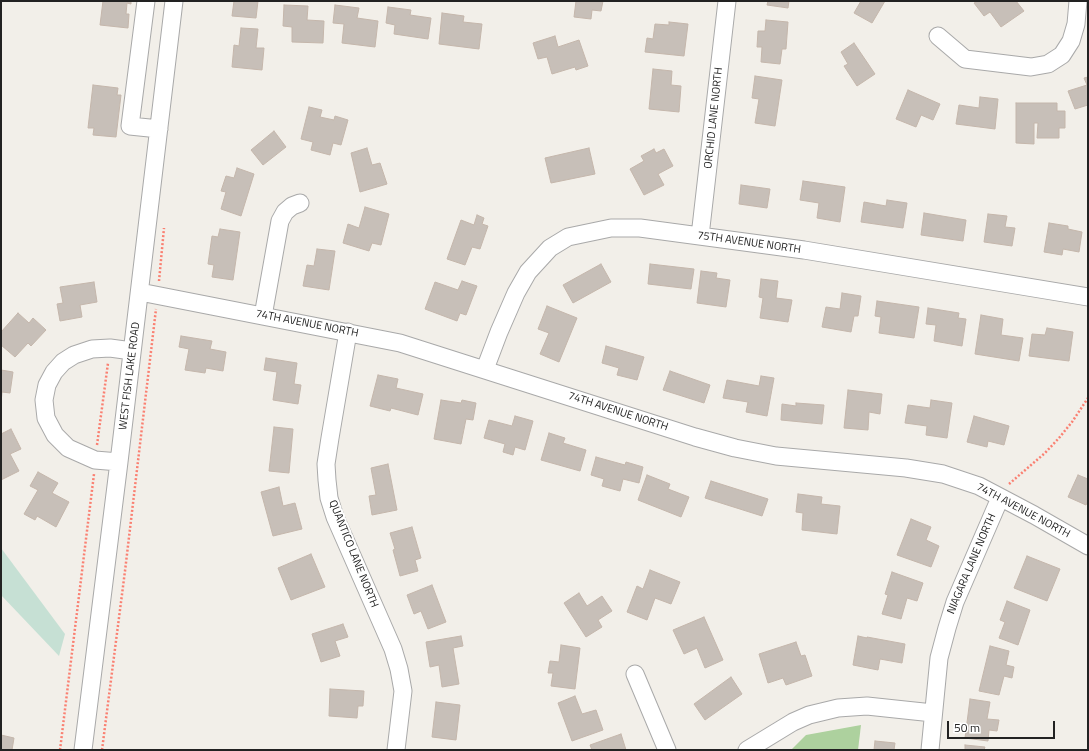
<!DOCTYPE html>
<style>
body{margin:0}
#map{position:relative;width:1089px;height:751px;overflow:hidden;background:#f2efe9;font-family:"Titillium Web",sans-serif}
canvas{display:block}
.frame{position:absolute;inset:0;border:2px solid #222;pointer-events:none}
.scale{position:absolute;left:947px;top:721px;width:108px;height:18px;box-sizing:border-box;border:2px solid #222;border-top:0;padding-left:5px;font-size:12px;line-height:14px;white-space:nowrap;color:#222;-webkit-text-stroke:3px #fff;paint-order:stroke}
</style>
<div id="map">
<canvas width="1089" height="751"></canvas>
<div class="frame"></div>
<div class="scale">50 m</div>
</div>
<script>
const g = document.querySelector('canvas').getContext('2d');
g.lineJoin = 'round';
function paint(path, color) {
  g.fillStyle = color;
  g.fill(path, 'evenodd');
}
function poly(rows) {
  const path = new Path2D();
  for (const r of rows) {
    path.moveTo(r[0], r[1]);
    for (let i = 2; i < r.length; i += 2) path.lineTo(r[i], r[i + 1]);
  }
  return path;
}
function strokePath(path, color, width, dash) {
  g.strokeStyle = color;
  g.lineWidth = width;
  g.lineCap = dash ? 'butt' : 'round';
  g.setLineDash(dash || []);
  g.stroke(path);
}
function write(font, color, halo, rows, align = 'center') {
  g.font = font + ' "Titillium Web",sans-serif';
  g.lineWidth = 4;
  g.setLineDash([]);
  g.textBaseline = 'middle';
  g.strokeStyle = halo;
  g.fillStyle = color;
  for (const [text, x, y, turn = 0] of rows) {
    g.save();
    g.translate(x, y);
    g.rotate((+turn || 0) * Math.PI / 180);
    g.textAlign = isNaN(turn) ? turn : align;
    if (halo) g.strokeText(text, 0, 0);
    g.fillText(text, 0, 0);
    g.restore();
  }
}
paint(poly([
 [861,725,858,750,791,750,806,735]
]), '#add19e');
paint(poly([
 [1,548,65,634,59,656,1,595]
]), '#c6e0d4');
const building = poly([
 [103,1,131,1,131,4,127,3,126,14,129,14,128,28,100,25,103,1],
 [234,1,258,1,256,18,232,16,234,1],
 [576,1,603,1,601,11,592,10,591,19,574,17,576,1],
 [768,1,789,1,788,8,767,5,768,1],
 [861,1,885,1,872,23,854,13,861,1],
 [978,1,1016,1,1024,11,1001,27,990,12,984,16,974,3,978,1],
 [284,5,308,6,307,20,324,21,323,43,292,42,292,27,283,26,284,5],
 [335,5,359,8,357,18,378,21,375,47,342,43,344,24,333,23,335,5],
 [388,7,411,10,410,15,431,18,428,39,394,34,395,25,386,23,388,7],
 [442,13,464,16,463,22,482,24,479,49,439,44,442,13],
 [766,20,788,22,786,49,782,49,780,64,761,62,762,47,757,47,758,31,765,31,766,20],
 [669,22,688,24,684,56,645,52,647,38,653,39,655,24,669,25,669,22],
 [241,28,258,29,256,48,264,48,262,70,232,67,234,45,239,46,241,28],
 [555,36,558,47,579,40,588,66,576,70,575,67,552,74,547,57,538,59,533,43,555,36],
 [854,43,875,74,857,86,844,66,848,64,841,52,854,43],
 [653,69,672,71,671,85,681,86,679,112,649,109,653,69],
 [755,76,782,80,775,126,755,123,759,99,752,98,755,76],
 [1088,77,1088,105,1075,109,1068,91,1087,85,1084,78,1088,77],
 [93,85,118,88,117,95,121,95,116,137,93,135,94,128,88,128,93,85],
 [908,90,940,104,933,120,921,115,916,127,896,119,908,90],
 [980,97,998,99,995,129,956,124,959,105,979,108,980,97],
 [1016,103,1057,103,1057,111,1065,111,1065,128,1059,128,1059,138,1037,138,1038,123,1034,123,1034,144,1016,143,1016,103],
 [309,107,322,110,320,117,334,120,335,116,348,120,341,145,333,143,330,155,311,150,313,142,301,139,309,107],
 [274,131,286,147,263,165,251,150,274,131],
 [367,148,372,165,380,163,387,184,360,192,351,153,367,148],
 [589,148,595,174,551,183,545,158,589,148],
 [654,149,656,153,664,149,673,166,658,174,664,185,644,195,630,169,644,161,641,156,654,149],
 [237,168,254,174,241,216,221,209,226,192,221,191,226,176,234,178,237,168],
 [803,181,845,187,840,222,817,218,819,203,800,200,803,181],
 [741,185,770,189,767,208,739,204,741,185],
 [887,200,907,203,903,228,861,222,864,202,886,206,887,200],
 [365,207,389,214,381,245,372,243,369,251,343,243,348,224,359,228,365,207],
 [924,213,966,220,963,241,921,235,924,213],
 [988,214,1007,216,1005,227,1015,228,1012,246,984,242,988,214],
 [477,215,484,218,482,224,488,226,480,249,472,247,465,265,447,259,461,220,474,225,477,215],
 [1049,223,1068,226,1068,229,1082,232,1079,252,1063,249,1062,255,1044,252,1049,223],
 [220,229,240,232,233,280,212,277,214,265,208,264,212,236,218,237,220,229],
 [317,249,335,251,329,290,303,286,307,265,314,266,317,249],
 [601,264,611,282,573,303,563,285,601,264],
 [650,264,694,269,691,289,648,284,650,264],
 [701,271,717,273,716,278,730,280,726,307,697,303,701,271],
 [761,279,778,281,776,298,792,300,788,322,760,318,763,298,759,297,761,279],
 [462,281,477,286,466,315,460,313,457,321,425,309,435,282,458,290,462,281],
 [94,282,97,302,80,305,82,317,60,321,57,304,63,303,60,287,94,282],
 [842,293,861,296,858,316,854,316,851,332,822,327,826,307,840,309,842,293],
 [877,301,919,307,914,338,879,333,881,317,875,316,877,301],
 [547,306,577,318,559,362,540,354,549,333,538,329,547,306],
 [928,308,959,313,958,318,966,319,962,346,934,341,936,325,926,324,928,308],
 [18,313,29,323,33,318,46,330,31,346,28,343,15,357,1,345,1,332,18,313],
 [981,315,1003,319,1001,335,1023,338,1019,361,975,354,981,315],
 [1047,328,1073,332,1069,361,1029,356,1032,334,1045,335,1047,328],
 [181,336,212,341,210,349,226,352,223,371,206,368,205,373,185,370,189,349,179,347,181,336],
 [606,346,644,357,637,380,617,375,619,368,602,363,606,346],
 [266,358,297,363,294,384,301,385,298,404,273,400,277,372,264,370,266,358],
 [1,370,13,372,10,393,2,392,1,403,1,370],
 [670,371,710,385,704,403,663,390,670,371],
 [378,375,398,379,396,388,423,394,418,415,391,408,390,411,370,406,378,375],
 [761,376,774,378,767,416,746,412,748,402,723,398,727,380,759,386,761,376],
 [848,390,882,394,880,414,869,412,868,430,844,428,848,390],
 [441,400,461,403,462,400,476,403,473,420,466,419,461,444,434,439,441,400],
 [931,400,952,403,947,438,926,435,927,426,905,423,908,405,930,408,931,400],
 [796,403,824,405,822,424,781,420,782,404,796,406,796,403],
 [515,416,533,421,525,450,515,447,513,455,503,452,505,444,484,438,489,420,512,426,515,416],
 [974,416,1009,426,1004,445,988,441,987,447,967,442,974,416],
 [274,427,293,429,289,473,269,471,274,427],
 [11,429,21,449,10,454,19,471,1,480,1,434,11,429],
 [549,433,565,438,563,443,586,450,580,471,541,460,549,433],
 [596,457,625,465,626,462,643,467,639,483,623,479,620,491,602,486,604,479,591,475,596,457],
 [388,464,397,510,372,515,369,496,376,495,371,468,388,464],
 [38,472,58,483,52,493,69,502,56,527,37,516,35,520,24,514,38,490,30,486,38,472],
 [647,475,670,484,668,489,689,497,681,517,638,500,647,475],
 [1078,475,1088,479,1088,501,1086,505,1068,497,1078,475],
 [711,481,768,499,762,516,705,498,711,481],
 [279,487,283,506,295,503,302,529,273,536,261,492,279,487],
 [798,494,822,497,821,504,840,506,837,534,802,530,803,513,796,512,798,494],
 [911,519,931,527,926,540,939,546,931,567,897,555,911,519],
 [412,527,421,558,415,560,418,571,400,576,393,550,395,549,390,533,412,527],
 [311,554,325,587,291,600,278,568,311,554],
 [1027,556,1060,569,1047,601,1014,588,1027,556],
 [650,570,680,582,671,604,655,598,647,620,627,612,637,586,643,589,650,570],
 [892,572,923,583,917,601,907,598,901,619,882,614,888,595,885,594,892,572],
 [432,585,446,622,428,629,421,611,414,614,407,595,432,585],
 [579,593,587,606,602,596,612,611,598,620,602,627,586,637,564,603,579,593],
 [1007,601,1030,610,1018,645,999,638,1005,622,1000,620,1007,601],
 [704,617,723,660,705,668,697,648,684,654,673,630,704,617],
 [343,624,348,637,335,641,340,656,321,662,312,634,343,624],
 [461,636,463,646,453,648,459,684,442,687,439,665,430,667,426,642,461,636],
 [858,636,867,638,867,637,905,644,902,663,880,659,878,670,853,665,858,636],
 [796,642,801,656,805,655,812,676,786,685,783,678,768,683,759,654,796,642],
 [561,645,580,648,575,689,551,686,553,673,548,673,550,661,559,662,561,645],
 [990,646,1009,651,1006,665,1014,667,1012,678,1004,676,999,695,979,691,990,646],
 [731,677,742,694,705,720,694,704,731,677],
 [330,689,364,691,363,706,358,706,357,718,329,716,330,689],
 [575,696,582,714,596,710,603,730,572,741,558,703,575,696],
 [970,699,990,702,987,719,999,720,997,731,989,730,988,741,965,738,970,699],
 [436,702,460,705,456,740,432,737,436,702],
 [621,734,626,750,592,750,590,745,621,734],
 [1,735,14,738,12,750,1,750,1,735],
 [875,741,895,743,894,750,874,750,875,741],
 [965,745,985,747,984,750,965,750,965,745]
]);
paint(building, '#c7bfb8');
strokePath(building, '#c4b6ab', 1);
const minor = poly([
 [146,1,130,126,159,129],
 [938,36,965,59,1031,67,1048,64,1062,55,1071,41,1076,24,1078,1],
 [700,236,727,1],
 [140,292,400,343,695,437,735,448,776,456,906,468,943,474,979,486,1034,515,1088,546],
 [263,316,280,221,285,212,292,206,300,203],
 [348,332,330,438,326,464,327,480,329,498,335,517,393,649,399,669,403,691,396,750],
 [485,369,499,332,516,293,528,272,550,248,568,237,611,228,640,228,804,250,1088,297],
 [119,462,95,460,68,448,55,435,46,418,44,400,47,385,54,372,63,362,74,355,92,349,110,348,132,351],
 [635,674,667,750],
 [83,750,119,462,174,1],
 [747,750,793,722,809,715,838,708,867,706,933,713],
 [930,750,939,658,947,628,955,602,1000,498]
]);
strokePath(minor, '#a9a9a9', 19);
strokePath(poly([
 [159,281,164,228],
 [97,445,108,363],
 [1009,484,1045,453,1059,438,1072,422,1088,398],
 [60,750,94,474],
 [102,750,125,571,156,309]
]), '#fa8072', 2.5, [2, 2]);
strokePath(minor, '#fff', 17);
write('11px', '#222', '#fff', [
 ["ORCHID LANE NORTH",714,118,-84],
 ["75TH AVENUE NORTH",749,243,8],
 ["74TH AVENUE NORTH",307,324,11],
 ["WEST FISH LAKE ROAD",130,376,-83],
 ["74TH AVENUE NORTH",618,412,18],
 ["74TH AVENUE NORTH",1023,511,28],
 ["QUANTICO LANE NORTH",353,554,68],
 ["NIAGARA LANE NORTH",972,564,-67]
]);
</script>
